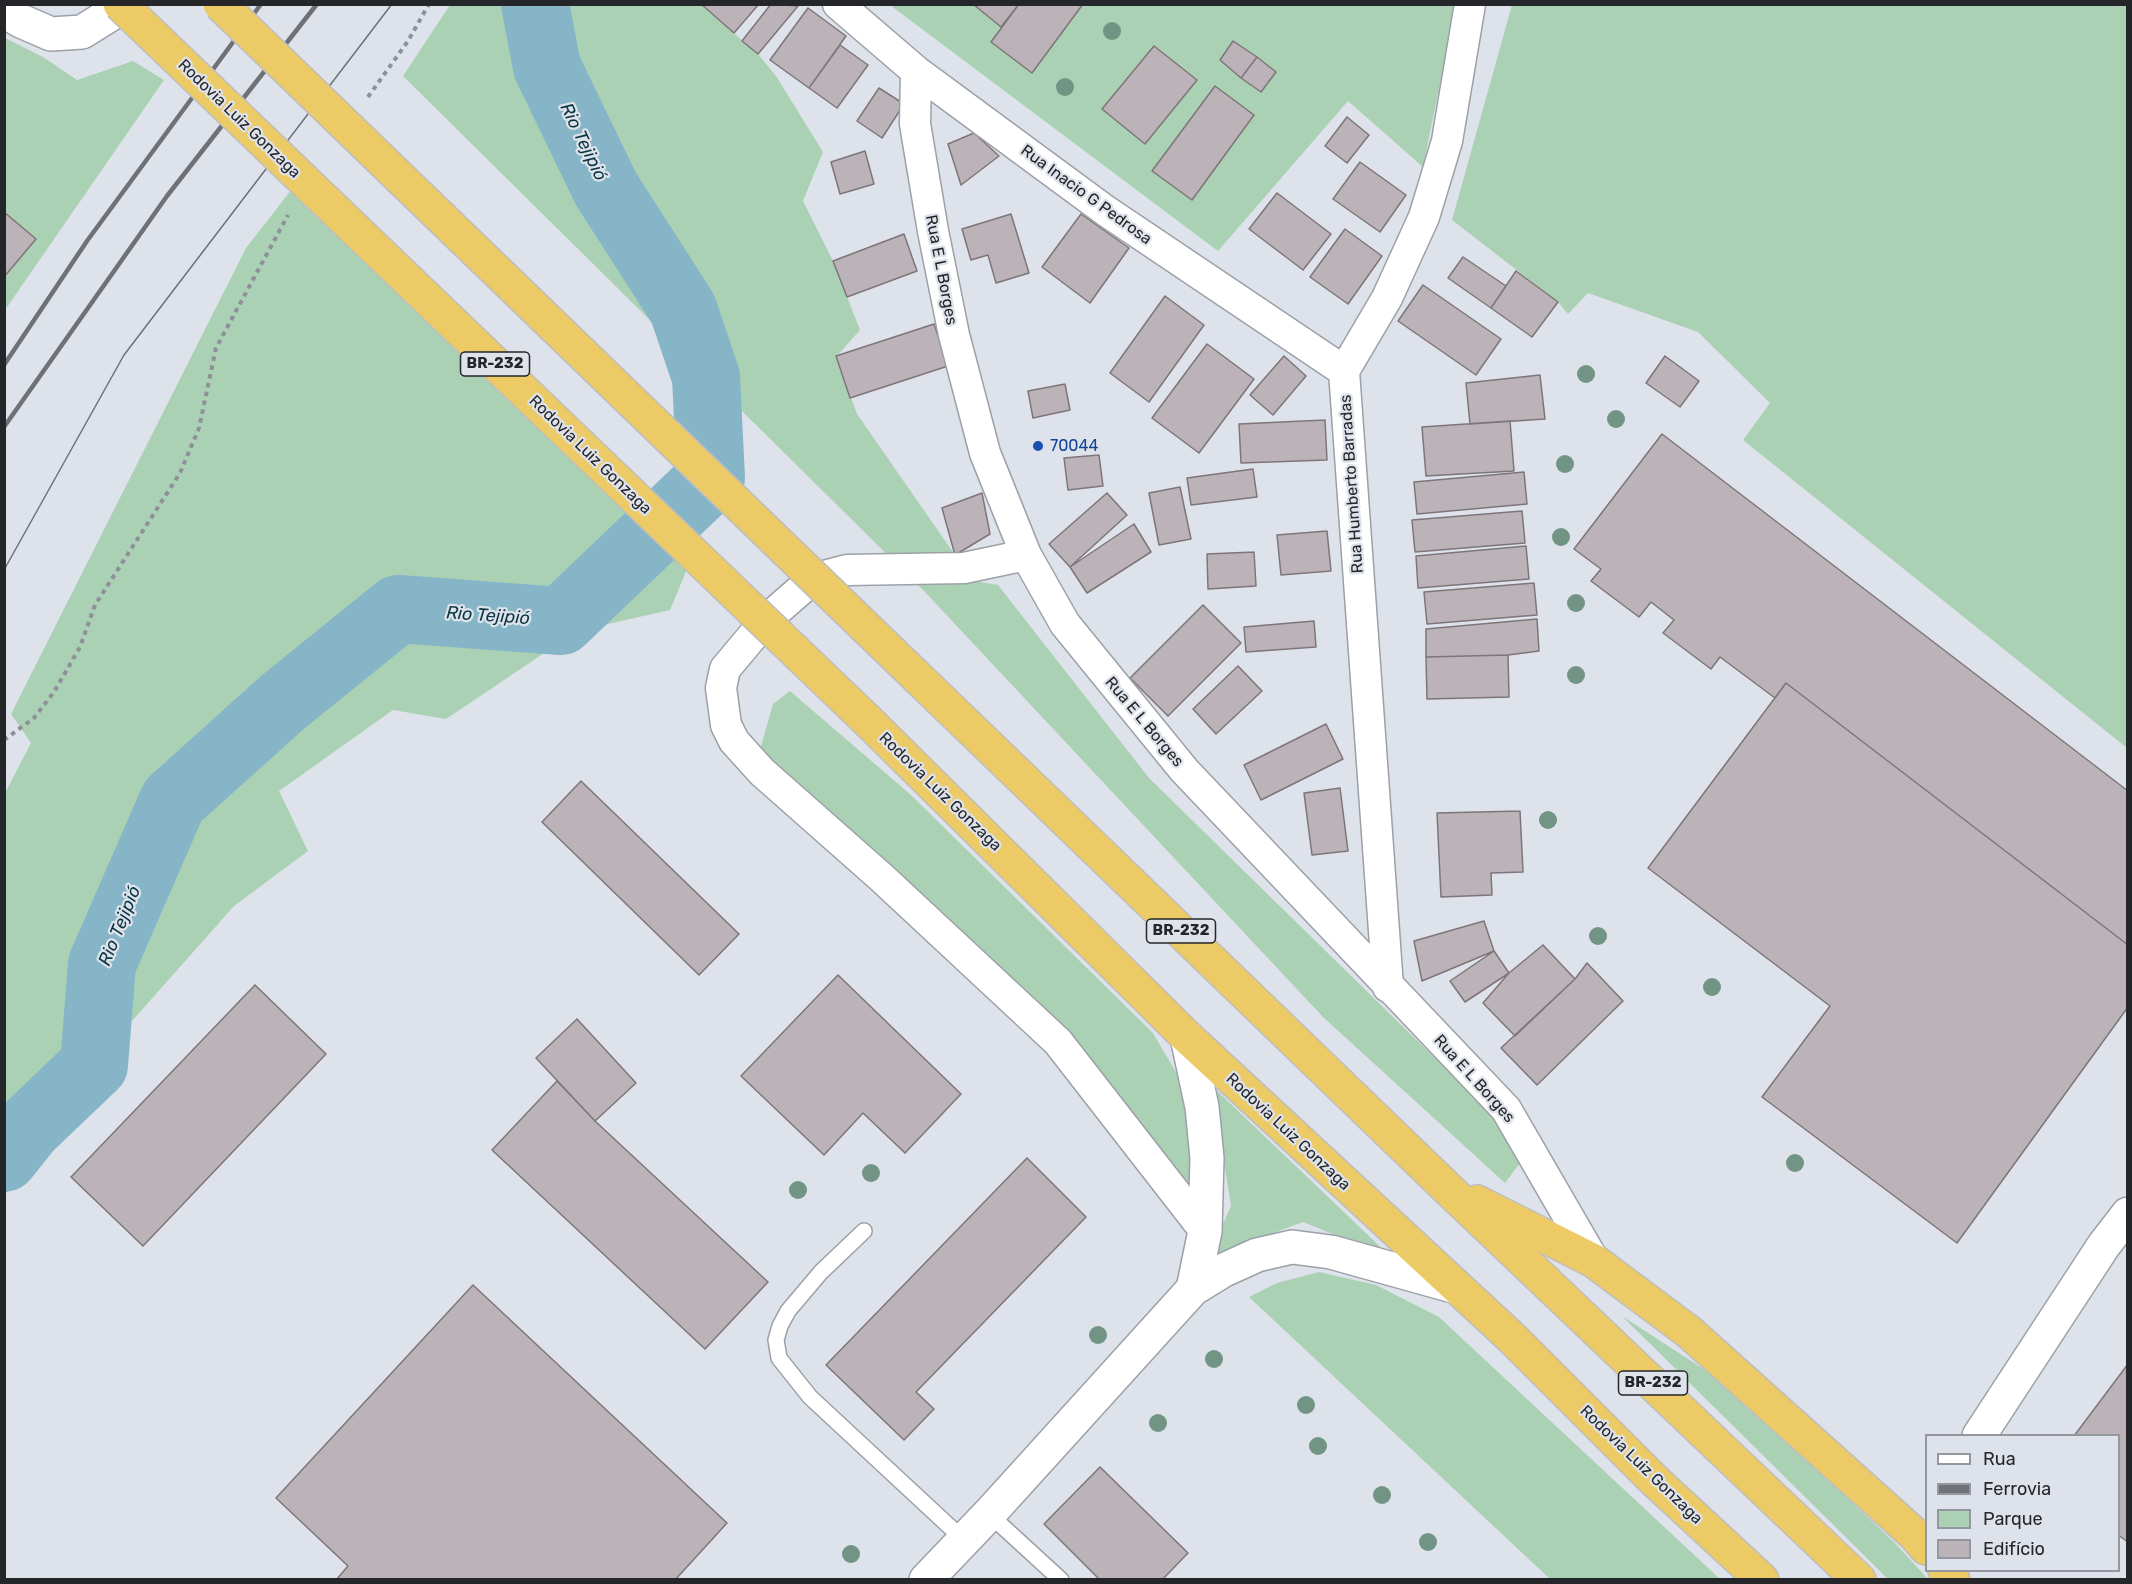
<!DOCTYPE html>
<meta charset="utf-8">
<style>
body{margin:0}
#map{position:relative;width:2132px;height:1584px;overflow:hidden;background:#dee2ea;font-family:Rubik,sans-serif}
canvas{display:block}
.frame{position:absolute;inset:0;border:6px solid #252629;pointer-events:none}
.legend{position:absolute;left:1925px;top:1434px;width:195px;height:138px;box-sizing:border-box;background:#dee2ea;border:2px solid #94979d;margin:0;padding:8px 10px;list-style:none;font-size:18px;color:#252629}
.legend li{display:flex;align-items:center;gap:12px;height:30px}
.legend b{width:30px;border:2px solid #94979d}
</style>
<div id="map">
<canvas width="2132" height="1584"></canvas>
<div class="frame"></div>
<ul class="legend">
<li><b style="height:8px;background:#fff"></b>Rua</li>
<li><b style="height:8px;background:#6e7176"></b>Ferrovia</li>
<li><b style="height:16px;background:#abd1b5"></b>Parque</li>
<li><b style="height:16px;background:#bbb3b7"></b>Edifício</li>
</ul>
</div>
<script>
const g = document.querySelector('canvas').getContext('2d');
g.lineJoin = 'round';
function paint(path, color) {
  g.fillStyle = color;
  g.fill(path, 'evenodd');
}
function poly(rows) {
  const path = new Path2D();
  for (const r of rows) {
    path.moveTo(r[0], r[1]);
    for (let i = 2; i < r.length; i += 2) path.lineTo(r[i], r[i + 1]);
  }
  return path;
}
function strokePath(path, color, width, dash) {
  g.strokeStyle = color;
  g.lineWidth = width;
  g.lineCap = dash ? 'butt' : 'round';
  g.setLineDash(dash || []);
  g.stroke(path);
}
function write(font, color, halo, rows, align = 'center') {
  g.font = font + ' Rubik,sans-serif';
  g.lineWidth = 4.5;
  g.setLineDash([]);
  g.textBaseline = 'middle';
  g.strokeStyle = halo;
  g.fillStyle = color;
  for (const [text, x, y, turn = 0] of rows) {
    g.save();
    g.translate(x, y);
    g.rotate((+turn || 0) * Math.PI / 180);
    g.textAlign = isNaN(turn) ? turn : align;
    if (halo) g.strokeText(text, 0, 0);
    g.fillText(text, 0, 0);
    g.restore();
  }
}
paint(poly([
 [450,5,701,5,758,54,776,76,823,152,803,201,833,261,860,330,836,357,857,414,973,581,998,585,1149,778,1488,1110,1523,1159,1505,1183,1323,1017,924,591,403,76],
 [890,5,1456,5,1423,167,1348,101,1218,251],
 [1512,5,2127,5,2127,748,1743,440,1770,403,1698,332,1588,293,1568,314,1558,302,1452,220],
 [5,38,43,57,77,80,133,61,164,80,5,310],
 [292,189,687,569,670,610,577,631,446,719,393,710,279,791,308,851,234,906,5,1164,5,793,31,743,11,714,246,248],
 [790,691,911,795,1153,1033,1183,1084,1196,1199,1103,1087,758,757,773,704],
 [1212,1086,1392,1258,1303,1222,1208,1257,1231,1206],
 [1319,1272,1376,1285,1439,1317,1720,1579,1550,1579,1249,1297,1277,1283],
 [1622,1316,1725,1383,1894,1542,1928,1579,1888,1579]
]), '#abd1b5');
strokePath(poly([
 [4,1158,28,1128,94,1065,102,964,173,801,283,702,398,609,561,621,711,478,706,377,683,309,606,189,547,67,535,4]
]), '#86b5c8', 68);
const building = poly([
 [701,4,759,4,734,33,701,4],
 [771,4,798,6,758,54,742,41,771,4],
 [973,4,1019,4,1001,27,973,4],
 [1019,4,1083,4,1032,73,991,42,1019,4],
 [808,8,846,36,809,88,770,60,808,8],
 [1233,41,1257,57,1241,78,1220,60,1233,41],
 [840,45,868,65,837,108,809,88,840,45],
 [1154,46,1197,80,1145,144,1102,109,1154,46],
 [1257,57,1276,72,1261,92,1241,78,1257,57],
 [1215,86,1254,115,1192,200,1152,171,1215,86],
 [879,88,904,104,882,138,857,121,879,88],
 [1347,117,1369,135,1347,163,1325,146,1347,117],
 [974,133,999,156,961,185,948,144,974,133],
 [865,151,874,184,840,194,831,162,865,151],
 [1360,162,1406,195,1380,232,1333,199,1360,162],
 [1277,193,1331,234,1303,270,1249,229,1277,193],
 [4,212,36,239,4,277,4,212],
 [1011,214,1029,273,996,283,988,255,971,260,962,229,1011,214],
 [1081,214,1129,248,1090,303,1042,267,1081,214],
 [1345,229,1382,256,1348,304,1310,277,1345,229],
 [904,234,917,271,847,297,833,261,904,234],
 [1463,257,1506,286,1491,308,1448,278,1463,257],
 [1516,271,1558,302,1532,337,1491,308,1516,271],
 [1423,285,1501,339,1476,375,1398,321,1423,285],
 [1165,296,1204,325,1149,402,1110,373,1165,296],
 [934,324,948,366,850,398,836,356,934,324],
 [1207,344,1254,379,1199,453,1152,418,1207,344],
 [1284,356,1306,376,1273,415,1250,395,1284,356],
 [1665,356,1699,381,1680,407,1646,383,1665,356],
 [1540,375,1545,419,1470,424,1466,383,1540,375],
 [1065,384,1070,410,1033,418,1028,391,1065,384],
 [1325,420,1327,460,1241,463,1239,424,1325,420],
 [1510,421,1514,471,1426,476,1422,427,1510,421],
 [1662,434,2128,791,2128,945,1786,683,1775,698,1720,657,1711,669,1663,633,1674,620,1651,602,1639,617,1591,581,1601,569,1574,549,1662,434],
 [1099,455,1103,486,1068,490,1064,458,1099,455],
 [1253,469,1257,497,1191,505,1187,478,1253,469],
 [1524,472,1527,504,1417,514,1414,482,1524,472],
 [1180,487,1191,539,1159,545,1149,493,1180,487],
 [982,493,990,534,955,555,942,508,982,493],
 [1107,493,1127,515,1070,567,1049,544,1107,493],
 [1522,511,1525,543,1415,552,1412,520,1522,511],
 [1134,524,1151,552,1087,593,1070,567,1134,524],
 [1327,531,1331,571,1281,575,1277,535,1327,531],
 [1526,546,1529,579,1418,588,1416,556,1526,546],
 [1254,552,1256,586,1208,589,1207,554,1254,552],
 [1534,583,1537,615,1427,624,1424,592,1534,583],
 [1203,605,1241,643,1168,716,1130,678,1203,605],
 [1537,619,1539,651,1508,655,1426,657,1426,629,1537,619],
 [1314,621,1316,647,1246,652,1244,627,1314,621],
 [1508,655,1509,697,1427,699,1426,657,1508,655],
 [1238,666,1262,691,1216,734,1193,709,1238,666],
 [1786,683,2128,945,2128,1007,1957,1243,1762,1097,1830,1006,1648,868,1786,683],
 [1326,724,1343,759,1261,800,1244,765,1326,724],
 [581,781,739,934,699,975,542,822,581,781],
 [1340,788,1348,851,1312,855,1304,793,1340,788],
 [1520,811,1523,872,1491,873,1492,895,1441,897,1437,813,1520,811],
 [1484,921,1494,951,1422,981,1414,941,1484,921],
 [1543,945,1575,979,1515,1036,1483,1003,1509,973,1543,945],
 [1494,951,1509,973,1465,1002,1450,981,1494,951],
 [1587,963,1623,1001,1537,1085,1501,1048,1575,979,1587,963],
 [838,975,961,1094,905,1153,863,1113,824,1155,741,1076,838,975],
 [255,985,326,1054,143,1246,71,1177,255,985],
 [577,1019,636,1083,595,1121,536,1058,577,1019],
 [557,1081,595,1121,768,1282,705,1349,492,1150,557,1081],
 [1027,1158,1086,1217,916,1392,934,1409,904,1440,826,1365,1027,1158],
 [473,1285,727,1523,675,1580,336,1580,348,1566,276,1498,473,1285],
 [2128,1364,2128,1542,2118,1535,2118,1436,2074,1436,2128,1364],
 [1100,1467,1188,1553,1162,1580,1100,1580,1044,1524,1100,1467]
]);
paint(building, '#bbb3b7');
strokePath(building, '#7d757a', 1.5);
const lane = poly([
 [864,1231,821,1272,788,1311,780,1326,776,1340,779,1358,810,1397,964,1540],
 [989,1514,1061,1580]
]);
const street = poly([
 [838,4,916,71,1106,211,1344,371],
 [916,71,915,124,933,231,954,335,985,453,1026,555,1065,624,1184,770,1506,1109,1594,1261],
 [1026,555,964,568,847,570,813,579,766,620,725,669,721,688,726,725,734,741,762,772,882,878,1058,1042,1205,1231],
 [1388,987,1344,371,1387,298,1424,217,1447,141,1470,4]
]);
const secondary = poly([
 [4,11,21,21,51,34,82,32,127,4],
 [1187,1037,1202,1107,1207,1158,1205,1231,1193,1289],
 [1979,1436,2104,1245,2128,1214],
 [926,1580,989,1514,1193,1289,1224,1270,1257,1255,1292,1247,1331,1252,1453,1286]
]);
const highway = poly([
 [915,675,1446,1187,1859,1580],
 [870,723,1187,1037,1512,1338,1654,1480,1762,1580],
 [1477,1202,1594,1261,1689,1332,1914,1534,1926,1548],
 [1945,1570,1953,1580]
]);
strokePath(lane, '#9ca0a7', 18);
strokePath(street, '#9ca0a7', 33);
strokePath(secondary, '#9ca0a7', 36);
strokePath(highway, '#bebebf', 36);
strokePath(poly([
 [368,97,408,41,429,4],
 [4,740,34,718,54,692,80,647,95,605,180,473,199,428,216,348,288,215]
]), '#8d9096', 4, [4.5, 4.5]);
strokePath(lane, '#fff', 15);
strokePath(street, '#fff', 30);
strokePath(secondary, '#fff', 33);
strokePath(highway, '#ecca65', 33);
strokePath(poly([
 [4,570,124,355,392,4]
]), '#6e7176', 1.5);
strokePath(poly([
 [4,365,87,241,261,4],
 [4,427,167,196,317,4]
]), '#6e7176', 4.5);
const highwayBridge = poly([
 [120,4,870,723],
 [220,4,915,675]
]);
strokePath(highwayBridge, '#bebebf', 36, []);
strokePath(highwayBridge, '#ecca65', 33);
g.fillStyle = '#719484';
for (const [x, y] of [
 [1112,31],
 [1065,87],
 [1586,374],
 [1616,419],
 [1565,464],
 [1561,537],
 [1576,603],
 [1576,675],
 [1548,820],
 [1598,936],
 [1712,987],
 [1795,1163],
 [871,1173],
 [798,1190],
 [1098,1335],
 [1214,1359],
 [1306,1405],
 [1158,1423],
 [1318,1446],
 [1382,1495],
 [1428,1542],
 [851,1554]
]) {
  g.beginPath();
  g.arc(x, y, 9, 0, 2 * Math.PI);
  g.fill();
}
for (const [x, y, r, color] of [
 [1038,446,6,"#1a4fb4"]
]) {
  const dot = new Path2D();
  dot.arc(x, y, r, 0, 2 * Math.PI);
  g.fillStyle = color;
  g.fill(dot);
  strokePath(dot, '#dee2ea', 2);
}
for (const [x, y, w] of [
 [495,364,69],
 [1181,931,69],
 [1653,1383,69]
]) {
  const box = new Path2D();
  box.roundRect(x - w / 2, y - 12, w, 24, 4.5);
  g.fillStyle = '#dee2ea';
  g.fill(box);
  strokePath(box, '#252629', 1.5);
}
write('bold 15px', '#252629', null, [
 ["BR-232",495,364],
 ["BR-232",1181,931],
 ["BR-232",1653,1383]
]);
write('16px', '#252629', '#dee2ea', [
 ["Rodovia Luiz Gonzaga",239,119,44],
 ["Rua Inacio G Pedrosa",1086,195,36],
 ["Rua E L Borges",941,270,79],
 ["Rodovia Luiz Gonzaga",590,455,44],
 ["Rua Humberto Barradas",1352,484,-94],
 ["Rua E L Borges",1144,722,50],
 ["Rodovia Luiz Gonzaga",940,792,44],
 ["Rua E L Borges",1474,1079,48],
 ["Rodovia Luiz Gonzaga",1288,1132,43],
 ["Rodovia Luiz Gonzaga",1641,1465,44]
]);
write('16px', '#164399', '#dee2ea', [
 ["70044",1050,446]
], 'left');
write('italic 18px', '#093543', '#dee2ea', [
 ["Rio Tejipió",583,142,64],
 ["Rio Tejipió",488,616,4],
 ["Rio Tejipió",120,926,-68]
]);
</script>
